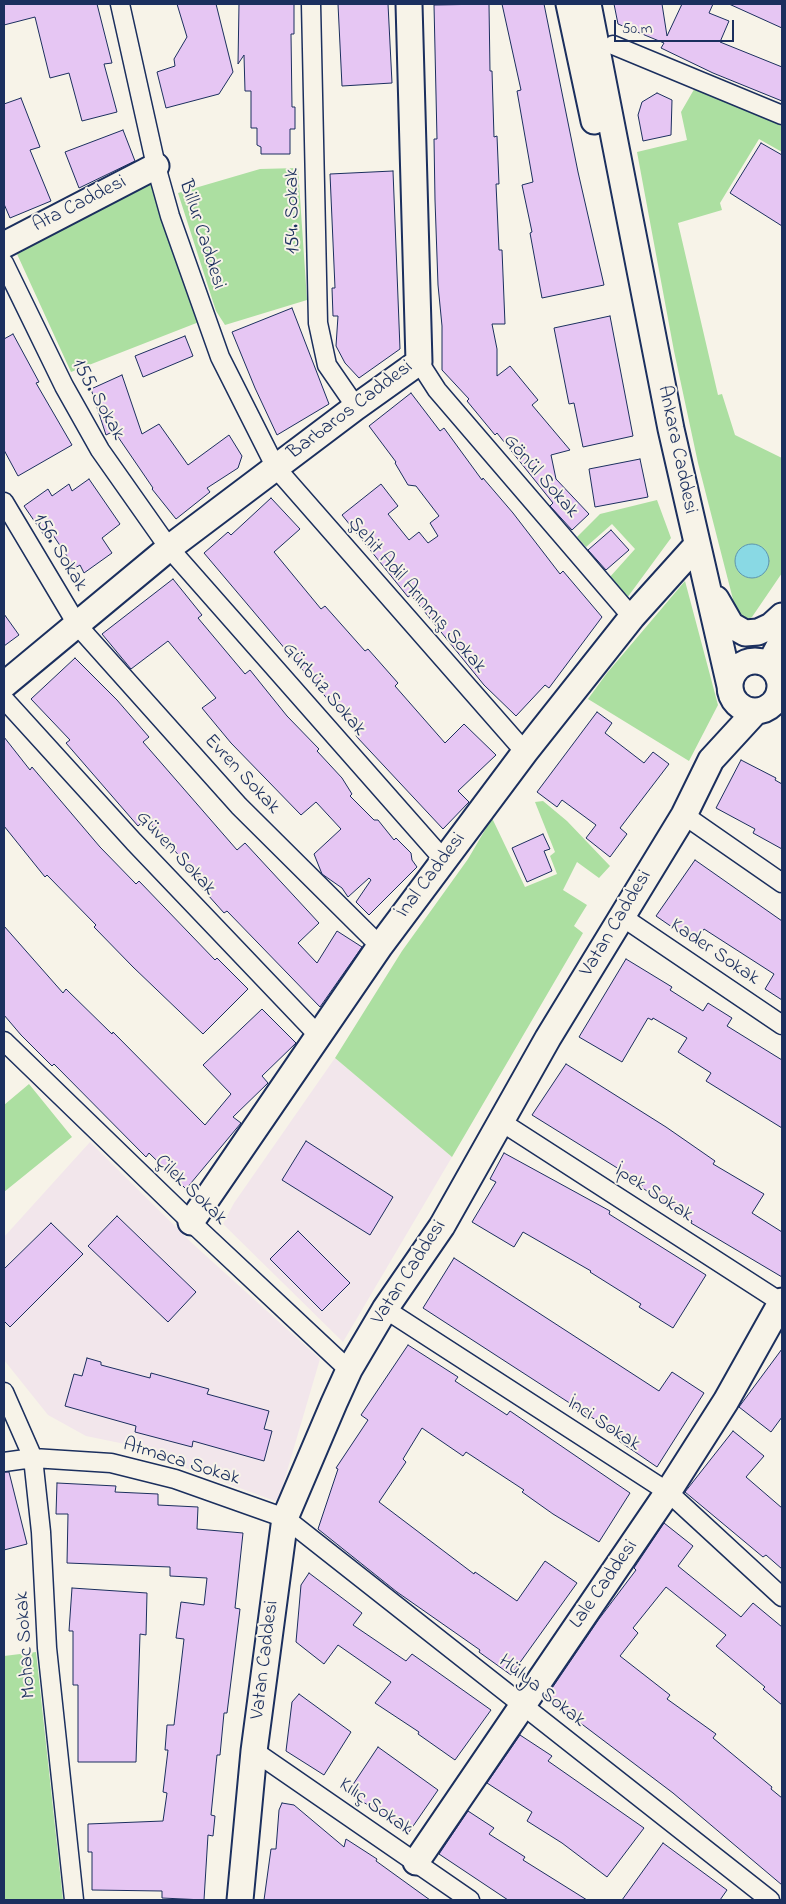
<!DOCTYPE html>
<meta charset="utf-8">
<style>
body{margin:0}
#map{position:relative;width:786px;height:1904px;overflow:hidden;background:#f7f3e8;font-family:"Indie Flower",sans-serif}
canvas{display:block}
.frame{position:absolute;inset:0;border:5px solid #1b2f5e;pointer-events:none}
.scale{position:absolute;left:614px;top:20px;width:120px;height:22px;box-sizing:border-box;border:2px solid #1b2f5e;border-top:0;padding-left:6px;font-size:15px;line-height:18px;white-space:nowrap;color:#1b2f5e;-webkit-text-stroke:4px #f7f3e8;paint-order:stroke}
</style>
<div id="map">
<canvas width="786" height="1904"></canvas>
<div class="frame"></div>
<div class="scale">50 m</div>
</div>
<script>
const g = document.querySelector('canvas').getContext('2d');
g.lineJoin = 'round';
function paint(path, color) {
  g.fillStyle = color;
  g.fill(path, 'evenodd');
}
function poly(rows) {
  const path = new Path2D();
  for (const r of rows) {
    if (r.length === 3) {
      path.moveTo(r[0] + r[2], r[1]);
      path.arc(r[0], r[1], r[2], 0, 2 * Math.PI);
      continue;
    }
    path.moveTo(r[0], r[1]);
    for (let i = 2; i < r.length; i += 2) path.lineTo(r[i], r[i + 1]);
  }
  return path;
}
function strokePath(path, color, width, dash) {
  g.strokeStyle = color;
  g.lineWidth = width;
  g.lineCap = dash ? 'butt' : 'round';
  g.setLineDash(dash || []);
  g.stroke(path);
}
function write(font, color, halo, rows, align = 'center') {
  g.font = font + ' "Indie Flower",sans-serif';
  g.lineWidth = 4;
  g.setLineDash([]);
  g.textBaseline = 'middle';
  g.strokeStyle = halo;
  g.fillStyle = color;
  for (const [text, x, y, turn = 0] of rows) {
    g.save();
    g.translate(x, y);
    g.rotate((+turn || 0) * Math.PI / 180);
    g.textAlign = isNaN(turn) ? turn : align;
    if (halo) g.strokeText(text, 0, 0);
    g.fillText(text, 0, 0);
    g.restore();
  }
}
paint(poly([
 [335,1058,452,1157,343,1342,223,1224,234,1203],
 [90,1142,193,1244,320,1359,278,1502,163,1460,154,1450,86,1436,48,1415,4,1360,4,1237]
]), '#f2e6eb');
paint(poly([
 [696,86,782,123,782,152,759,139,720,203,722,210,678,223,718,395,722,394,735,435,782,458,782,573,752,617,745,621,737,615,698,463,674,351,637,152,687,140,681,112],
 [298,168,307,300,225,325,216,311,178,193,260,169],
 [155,181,199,322,71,372,17,254],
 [657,500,671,538,627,598,609,578,635,549,612,524,586,547,577,537,600,514],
 [685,581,718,705,689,761,588,699,607,673],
 [543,801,567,821,610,866,599,878,577,862,563,890,587,905,574,926,583,933,452,1157,335,1058,402,951,468,859,492,818,525,887,557,874,550,856,555,852,535,802],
 [29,1084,72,1137,4,1192,4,1105],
 [36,1652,63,1900,4,1900,4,1656]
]), '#acdfa1');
const water = poly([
 [752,561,17]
]);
paint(water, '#89d9e4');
strokePath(water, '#5d95ae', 1);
const building = poly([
 [4,4,97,4,112,63,104,64,117,112,82,121,69,73,50,78,35,17,4,25,4,4],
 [177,4,216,4,233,72,219,94,166,108,157,72,175,66,174,59,187,37,177,4],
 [239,4,294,4,294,34,291,34,292,107,295,107,295,129,290,129,290,154,261,154,261,147,257,145,257,128,251,128,251,91,245,91,244,55,238,64,239,4],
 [338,4,388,4,392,83,342,86,338,4],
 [489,4,490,71,492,71,494,137,497,136,499,184,496,184,499,250,502,250,505,324,492,324,497,349,497,376,510,366,538,400,532,405,570,450,551,455,556,479,589,514,572,530,550,506,553,503,497,433,495,435,467,401,469,399,442,370,442,326,438,285,435,200,434,139,437,139,434,5,489,4],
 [502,4,544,4,578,172,604,285,542,298,530,233,532,232,522,185,533,182,517,91,521,90,502,4],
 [614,4,662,4,667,36,682,4,713,4,709,13,729,21,720,42,782,67,782,101,713,73,661,48,664,43,618,24,614,4],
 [729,4,782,4,782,28,729,4],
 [657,93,672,100,671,135,643,141,638,115,642,102,657,93],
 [21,98,40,147,30,150,51,201,10,218,4,204,4,104,21,98],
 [123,130,135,161,79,188,65,152,123,130],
 [761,143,782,155,782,226,730,193,761,143],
 [393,171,400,349,359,378,345,363,336,346,338,316,333,316,332,288,335,288,330,174,393,171],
 [292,308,329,404,277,435,255,388,232,332,292,308],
 [610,316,633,436,583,447,574,403,569,404,554,328,610,316],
 [13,334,39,382,36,383,72,445,18,476,4,450,4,339,13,334],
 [185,336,193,356,143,377,135,356,185,336],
 [122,375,142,434,159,424,188,465,229,435,242,456,238,468,207,488,210,492,176,519,152,489,153,488,114,431,106,435,91,389,122,375],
 [411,393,440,431,444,428,482,480,483,478,513,513,560,574,563,571,602,617,549,688,545,685,516,716,484,685,411,595,408,597,342,515,381,484,398,506,388,514,409,540,419,532,428,543,438,536,430,523,439,516,416,486,408,485,395,463,396,462,369,426,411,393],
 [640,459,648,497,595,507,589,469,640,459],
 [89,479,120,524,102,538,112,553,84,573,80,565,75,568,51,532,46,538,24,506,48,489,52,496,69,484,72,491,89,479],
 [271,498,300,529,274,552,321,609,325,606,365,651,368,649,398,683,395,686,445,743,464,724,496,755,458,791,469,802,443,829,356,736,357,734,204,553,228,532,231,535,271,498],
 [611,530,629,550,606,570,588,550,611,530],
 [173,579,202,615,198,618,245,674,250,670,287,716,319,749,317,751,342,778,352,794,350,796,374,820,378,820,394,840,396,838,411,853,412,860,417,867,369,915,356,902,371,880,369,878,348,897,342,888,322,874,314,854,341,829,316,802,301,815,231,743,202,708,216,698,168,641,131,669,102,634,173,579],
 [4,614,19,635,4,646,4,614],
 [75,658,117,700,149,737,143,742,237,850,245,843,319,923,298,943,317,963,337,931,362,947,320,1007,227,911,224,913,199,885,203,882,146,819,138,826,66,743,70,740,31,699,75,658],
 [597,712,612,723,605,733,644,763,653,752,669,764,620,828,627,834,610,857,586,838,596,825,562,800,557,807,537,792,597,712],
 [4,737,30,770,32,767,100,847,136,884,139,881,215,960,217,958,248,989,203,1034,133,967,94,927,96,925,47,875,45,877,4,826,4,737],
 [741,760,776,778,775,780,782,784,782,849,753,833,755,829,716,808,741,760],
 [543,834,550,849,544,851,552,871,527,882,512,848,543,834],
 [695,860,782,921,782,1000,765,989,774,974,704,929,695,943,656,916,695,860],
 [4,926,63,993,66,989,112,1034,113,1032,205,1125,231,1094,203,1065,262,1009,296,1043,262,1076,268,1083,233,1117,241,1123,186,1189,149,1153,146,1157,54,1064,52,1066,21,1035,4,1015,4,926],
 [626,959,672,987,670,990,703,1011,708,1003,732,1018,727,1026,782,1060,782,1128,706,1081,711,1073,678,1052,687,1038,653,1018,652,1020,648,1018,622,1062,579,1037,626,959],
 [566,1064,666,1127,715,1161,713,1164,764,1194,752,1213,782,1232,782,1277,691,1223,692,1221,641,1187,643,1184,532,1115,566,1064],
 [306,1141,393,1197,370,1235,282,1180,306,1141],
 [504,1153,610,1211,609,1214,706,1275,673,1328,639,1307,641,1304,590,1272,591,1271,523,1232,514,1247,472,1222,496,1182,490,1179,504,1153],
 [117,1216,196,1292,168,1322,88,1246,117,1216],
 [51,1223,83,1254,10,1327,4,1321,4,1269,51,1223],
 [298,1231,350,1283,322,1311,270,1259,298,1231],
 [454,1258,659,1391,672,1372,704,1393,657,1467,619,1441,622,1437,423,1308,454,1258],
 [408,1345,458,1377,455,1381,507,1415,510,1411,630,1493,599,1542,553,1514,522,1492,524,1490,466,1452,463,1456,422,1428,403,1459,406,1462,379,1502,474,1574,475,1572,517,1601,545,1561,577,1583,511,1675,479,1652,480,1650,397,1592,318,1529,338,1469,336,1468,368,1420,361,1415,408,1345],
 [782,1349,782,1417,771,1432,739,1407,782,1349],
 [87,1358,101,1362,101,1365,150,1378,151,1373,209,1389,207,1394,269,1411,264,1429,272,1431,264,1461,193,1441,192,1447,135,1432,136,1426,65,1406,74,1374,82,1376,87,1358],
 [733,1431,764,1456,746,1477,782,1508,782,1569,766,1555,763,1557,685,1492,733,1431],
 [4,1472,9,1472,27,1544,4,1550,4,1472],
 [57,1483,116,1486,115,1492,158,1494,158,1505,198,1507,197,1529,243,1533,235,1608,240,1609,227,1713,224,1713,220,1755,217,1755,211,1815,215,1816,213,1836,208,1835,204,1900,162,1898,162,1891,92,1890,92,1852,88,1852,88,1824,163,1821,167,1793,163,1792,168,1750,165,1750,167,1725,174,1725,184,1639,176,1638,181,1602,204,1605,207,1578,170,1576,170,1567,67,1563,68,1514,56,1514,57,1483],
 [664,1523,693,1546,678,1566,741,1617,753,1603,782,1627,782,1705,763,1689,765,1687,716,1646,726,1635,666,1587,633,1628,638,1633,620,1656,670,1695,667,1699,716,1734,713,1738,772,1787,771,1789,782,1798,782,1885,673,1793,546,1697,599,1619,636,1570,634,1568,664,1523],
 [309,1573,362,1613,353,1625,406,1661,412,1654,491,1710,455,1760,418,1734,419,1732,375,1703,391,1682,338,1645,324,1664,296,1642,301,1585,309,1573],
 [72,1588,147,1593,146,1635,140,1634,136,1762,78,1762,78,1685,73,1685,73,1631,69,1631,72,1588],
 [299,1694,351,1732,324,1775,286,1751,292,1702,299,1694],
 [520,1735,552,1756,548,1761,644,1828,607,1877,562,1843,527,1821,532,1812,487,1783,520,1735],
 [378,1747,438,1790,409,1832,348,1792,378,1747],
 [282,1803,294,1805,344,1847,346,1839,377,1859,376,1861,430,1900,264,1900,271,1849,276,1849,279,1810,282,1803],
 [468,1811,494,1828,489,1834,525,1857,523,1860,587,1900,508,1900,439,1854,468,1811],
 [663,1843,727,1890,720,1900,622,1900,663,1843]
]);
paint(building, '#e6c6f3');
strokePath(building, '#1b2f5e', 1);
const street = poly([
 [120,4,156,166,170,216,220,357,276,468,525,752],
 [311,4,318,323,327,365,356,407],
 [613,45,782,115],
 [4,263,64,386,100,450,169,548,444,860],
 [419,362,437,390,632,617],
 [4,502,78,626,239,806,380,946],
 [4,699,134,842,318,1035],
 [684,815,782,883],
 [621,916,782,1025],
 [4,1041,191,1222,349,1370],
 [500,1121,782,1303],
 [385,1309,668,1492,782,1597],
 [4,1392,33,1458,41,1532,47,1648,74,1900],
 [4,1462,33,1458,111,1463,175,1479,285,1518,770,1900],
 [254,1751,470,1900]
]);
const secondary = poly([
 [569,4,594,121],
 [588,4,671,429,730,686],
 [4,245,156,166],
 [716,599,731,625,745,633,758,632,771,626,782,616],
 [755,686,25],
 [769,665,782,641],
 [4,685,169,548,356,407,419,362,409,4],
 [191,1222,380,946,525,752,632,617,696,546],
 [416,1862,668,1492,726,1401,782,1301],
 [240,1900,254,1751,285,1518,334,1403,349,1370,385,1309,442,1226,548,1038,684,815,711,760,756,711]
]);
strokePath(street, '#1b2f5e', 21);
strokePath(secondary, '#1b2f5e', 29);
strokePath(street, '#f7f3e8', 18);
strokePath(secondary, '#f7f3e8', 25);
write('20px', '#1b2f5e', '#f7f3e8', [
 ["Ata Caddesi",80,205,-27],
 ["154. Sokak",294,211,-91],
 ["Billur Caddesi",201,235,72],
 ["155. Sokak",97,400,61],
 ["Barbaros Caddesi",351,411,-37],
 ["Ankara Caddesi",676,450,78],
 ["Gönül Sokak",540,477,49],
 ["156. Sokak",59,553,59],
 ["Şehit Adil Arınmış Sokak",416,596,49],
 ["Gürbüz Sokak",323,690,49],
 ["Evren Sokak",241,775,47],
 ["Güven Sokak",175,854,47],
 ["İnal Caddesi",432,876,-53],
 ["Vatan Caddesi",617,924,-59],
 ["Kader Sokak",714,953,34],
 ["Çilek Sokak",190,1191,44],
 ["İpek Sokak",653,1194,33],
 ["Vatan Caddesi",410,1273,-57],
 ["İnci Sokak",603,1425,33],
 ["Atmaca Sokak",181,1463,17],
 ["Lale Caddesi",605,1585,-55],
 ["Mohac Sokak",27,1645,-94],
 ["Vatan Caddesi",266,1660,-83],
 ["Hülya Sokak",541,1692,38],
 ["Kılıç Sokak",375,1808,35]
]);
</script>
